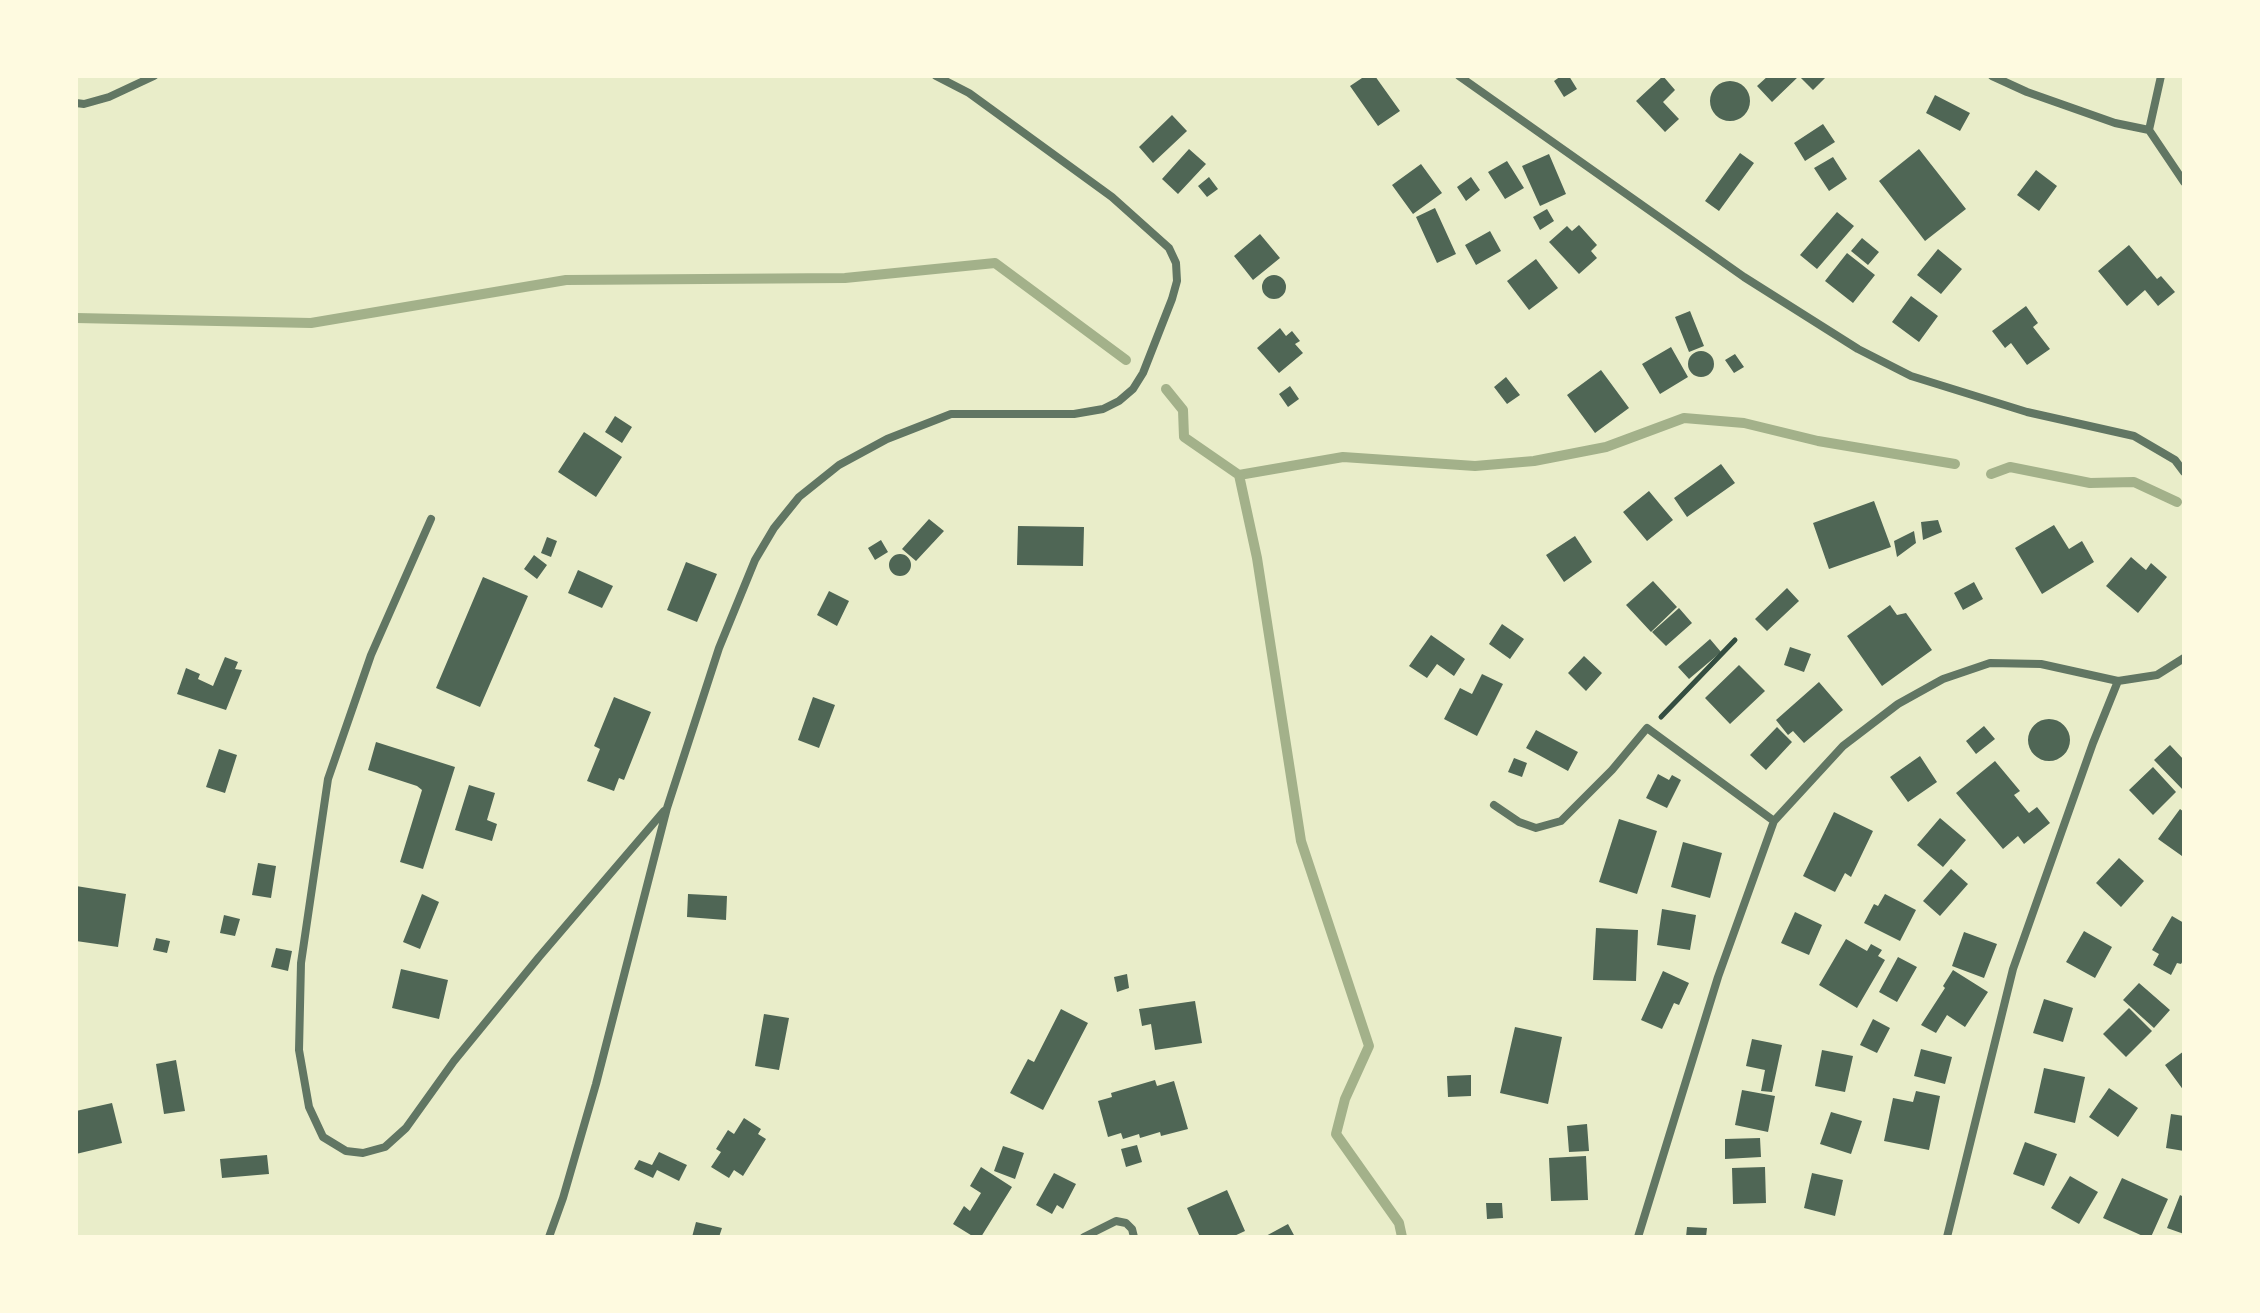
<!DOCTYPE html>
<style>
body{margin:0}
#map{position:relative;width:2260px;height:1313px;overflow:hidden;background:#e9edc9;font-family:Rubik,sans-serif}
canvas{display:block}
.frame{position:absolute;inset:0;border:78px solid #fefae0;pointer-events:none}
</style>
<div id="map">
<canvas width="2260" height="1313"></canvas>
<div class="frame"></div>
</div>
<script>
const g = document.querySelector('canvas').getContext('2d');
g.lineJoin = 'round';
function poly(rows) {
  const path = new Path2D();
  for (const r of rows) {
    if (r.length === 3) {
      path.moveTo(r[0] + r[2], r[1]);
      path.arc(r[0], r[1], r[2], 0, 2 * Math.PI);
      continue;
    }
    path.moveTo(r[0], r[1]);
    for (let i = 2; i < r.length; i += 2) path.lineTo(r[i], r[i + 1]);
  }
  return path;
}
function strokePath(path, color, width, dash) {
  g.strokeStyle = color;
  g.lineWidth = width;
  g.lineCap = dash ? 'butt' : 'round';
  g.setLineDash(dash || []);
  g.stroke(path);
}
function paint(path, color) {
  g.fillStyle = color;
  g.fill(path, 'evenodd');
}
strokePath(poly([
 [76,318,311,323,566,280,845,278,995,263,1126,360],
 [1166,389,1183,410,1184,437,1239,475,1257,558,1301,841,1369,1046,1345,1099,1336,1134,1399,1223,1402,1237],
 [1991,474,2010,467,2090,483,2134,482,2177,502],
 [1239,475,1343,457,1475,466,1534,461,1606,447,1684,418,1744,423,1818,441,1955,464]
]), '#a3b18a', 10);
paint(poly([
 [1365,76,1375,76,1400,111,1378,126,1350,86],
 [1561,76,1569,76,1577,89,1564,97,1554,81],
 [1663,76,1675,90,1663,102,1679,119,1665,132,1636,101],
 [1768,76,1799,76,1772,102,1757,86],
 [1799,76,1827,76,1813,90],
 [1730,101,20],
 [1935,95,1970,113,1960,131,1926,113],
 [1172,115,1187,131,1153,163,1139,147],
 [1823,124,1835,142,1805,161,1794,143],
 [1189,149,1206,164,1178,194,1162,179],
 [1919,149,1966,209,1925,241,1879,181],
 [1740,153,1754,163,1719,211,1705,201],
 [1549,154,1566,194,1540,206,1522,166],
 [1833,157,1847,179,1829,191,1814,168],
 [1507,161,1524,188,1505,199,1488,172],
 [1421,164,1442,193,1413,214,1392,185],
 [2036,170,2057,186,2039,211,2017,195],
 [1209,177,1218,189,1207,197,1198,186],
 [1471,177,1480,190,1466,201,1457,187],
 [1435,208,1456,254,1437,263,1416,217],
 [1547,209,1554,221,1540,230,1533,217],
 [1837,212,1854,226,1817,269,1800,255],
 [1579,225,1597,245,1591,251,1597,258,1579,274,1549,242,1567,226,1572,231],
 [1490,231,1501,251,1476,265,1465,245],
 [1260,234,1280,258,1253,280,1234,256],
 [1862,238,1879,252,1868,265,1851,251],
 [2129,245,2157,279,2161,276,2175,292,2158,306,2145,290,2127,306,2098,271],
 [1938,249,1962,269,1941,294,1917,275],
 [1847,253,1875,275,1853,303,1825,281],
 [1536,259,1558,288,1529,310,1507,281],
 [1274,287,12],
 [1911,296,1938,316,1919,342,1892,322],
 [2026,306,2038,323,2033,327,2050,349,2027,365,2011,343,2005,348,1992,331],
 [1690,311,1704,346,1689,352,1675,317],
 [1280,328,1286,336,1292,331,1300,341,1295,344,1303,353,1279,373,1257,348],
 [1671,347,1688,377,1660,394,1642,364],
 [1701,364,13],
 [1735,354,1744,367,1734,373,1725,360],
 [1601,370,1629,408,1595,433,1567,395],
 [1506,377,1520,395,1507,404,1494,387],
 [1290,386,1299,399,1288,407,1279,394],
 [615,416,632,427,622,443,605,432],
 [584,432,622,457,596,497,558,472],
 [1721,464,1735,483,1687,517,1674,498],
 [1649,491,1673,520,1647,541,1623,512],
 [1874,501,1891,547,1829,569,1813,523],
 [929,519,944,531,916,561,902,549],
 [1938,520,1942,532,1923,540,1921,522],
 [2054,525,2069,549,2082,541,2094,562,2042,594,2015,548],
 [1018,526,1084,527,1083,566,1017,565],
 [1914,531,1916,543,1897,557,1894,541],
 [1575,536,1592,562,1564,582,1546,555],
 [547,537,557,541,551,557,541,553],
 [881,540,888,552,875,560,868,548],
 [900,565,11],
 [534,555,547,565,537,579,524,569],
 [2131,557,2146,570,2151,563,2167,577,2138,613,2106,586],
 [686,562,717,574,697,622,667,610],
 [578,570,613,586,602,608,568,593],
 [483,577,528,596,480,707,436,688],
 [1653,581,1677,607,1651,632,1626,605],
 [1974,582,1983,599,1963,610,1954,593],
 [1787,588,1799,601,1767,631,1755,619],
 [829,591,849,601,837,626,817,615],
 [1890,605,1897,615,1906,613,1932,650,1882,686,1847,636],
 [1679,608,1692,623,1666,646,1652,632],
 [1502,624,1524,639,1510,659,1489,644],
 [1431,635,1465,659,1454,676,1437,664,1427,678,1409,666],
 [1710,639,1721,652,1689,679,1678,667],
 [1790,647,1811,654,1804,672,1784,665],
 [1584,656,1602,673,1586,691,1568,673],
 [225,657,238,662,235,669,242,670,226,710,177,694,186,668,200,674,198,679,213,686],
 [1739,665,1765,691,1730,724,1705,698],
 [1482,674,1503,684,1477,736,1444,719,1460,688,1472,694],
 [1819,682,1843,710,1804,743,1793,731,1788,735,1776,720],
 [614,697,651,712,624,780,619,778,614,791,587,781,600,749,594,746],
 [813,697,835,705,819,748,798,740],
 [2049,740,21],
 [1984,726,1995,739,1976,754,1966,741],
 [1777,727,1792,742,1766,770,1750,755],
 [1536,730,1578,752,1568,771,1526,748],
 [376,742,455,767,423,869,400,862,422,790,417,786,368,770],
 [2170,745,2184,760,2184,791,2154,760],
 [219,749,237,755,225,793,206,787],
 [1920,756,1937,782,1908,802,1890,777],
 [1514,758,1527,763,1522,777,1508,772],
 [1995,761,2020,791,2014,795,2029,813,2037,807,2050,823,2024,844,2018,836,2003,849,1956,793],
 [2153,767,2176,792,2153,815,2129,790],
 [1658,774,1669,780,1672,775,1681,780,1667,808,1646,798],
 [469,785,495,793,487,820,497,824,492,841,455,830],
 [2180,809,2184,812,2182,856,2158,839],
 [1834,812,1873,831,1851,877,1845,873,1835,892,1803,876],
 [1940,818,1966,840,1943,867,1917,845],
 [1619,819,1657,831,1637,894,1599,882],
 [1683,842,1722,853,1710,898,1671,887],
 [2119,858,2144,881,2121,907,2096,883],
 [258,863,276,866,271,898,252,895],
 [1951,869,1968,884,1940,916,1923,901],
 [76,886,126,894,118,947,76,941],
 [422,894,439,902,420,949,403,942],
 [688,894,727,896,726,920,687,917],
 [1885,894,1916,910,1900,941,1864,923,1874,904,1878,906],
 [1662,909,1696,915,1690,950,1657,945],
 [1795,912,1822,925,1809,955,1781,943],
 [224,915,240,919,235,936,220,933],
 [2172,916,2184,923,2184,959,2181,964,2177,963,2171,975,2153,965,2159,954,2152,950],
 [1596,928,1638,930,1636,981,1593,980],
 [2084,931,2112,947,2095,978,2066,962],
 [1964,932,1997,944,1984,978,1952,966],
 [156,938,170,941,167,953,153,950],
 [1846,939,1867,951,1871,944,1882,950,1878,956,1885,960,1857,1008,1819,985],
 [276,948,292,951,288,971,271,967],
 [1898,957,1917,967,1897,1002,1879,992],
 [401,969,448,980,439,1019,392,1008],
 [1953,970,1988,992,1965,1027,1947,1015,1936,1033,1921,1025,1945,988,1943,986],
 [1663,971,1689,983,1679,1005,1674,1003,1662,1029,1641,1020],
 [1127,974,1129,988,1117,992,1114,977],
 [2139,983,2170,1010,2154,1028,2123,1000],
 [2044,999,2073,1008,2063,1042,2033,1033],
 [1195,1001,1202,1043,1155,1050,1151,1024,1142,1026,1139,1009],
 [2129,1008,2152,1031,2126,1057,2103,1034],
 [1061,1009,1088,1023,1043,1110,1010,1093,1028,1059,1034,1062],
 [764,1014,789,1018,779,1070,755,1066],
 [1873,1019,1890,1028,1877,1053,1860,1045],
 [1515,1027,1562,1037,1548,1104,1500,1093],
 [1752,1039,1782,1045,1772,1092,1761,1091,1765,1070,1746,1066],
 [1921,1049,1952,1057,1945,1084,1914,1076],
 [1822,1050,1853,1056,1845,1092,1815,1086],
 [2184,1051,2184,1091,2165,1065],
 [176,1060,185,1111,164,1114,156,1064],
 [2044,1068,2085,1077,2075,1123,2034,1113],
 [1471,1075,1471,1096,1448,1097,1447,1076],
 [1155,1080,1157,1086,1174,1081,1188,1129,1161,1136,1160,1132,1140,1138,1139,1134,1123,1139,1121,1133,1108,1137,1098,1101,1112,1097,1111,1093],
 [2109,1088,2138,1108,2118,1137,2089,1117],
 [1742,1090,1775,1096,1768,1132,1735,1125],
 [1916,1091,1940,1096,1929,1150,1884,1141,1893,1098,1913,1102],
 [112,1103,122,1143,76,1154,76,1111],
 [1831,1112,1862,1121,1851,1154,1820,1144],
 [2171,1114,2184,1116,2184,1151,2166,1148],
 [744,1118,761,1129,758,1134,766,1139,743,1176,734,1170,729,1178,711,1167,721,1152,716,1149,728,1130,734,1134],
 [1587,1124,1589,1151,1569,1152,1567,1126],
 [1760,1138,1761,1157,1725,1159,1725,1139],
 [2025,1142,2057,1154,2044,1186,2013,1174],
 [1137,1145,1142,1162,1126,1167,1121,1149],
 [1003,1146,1024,1153,1015,1179,994,1171],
 [659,1152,687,1165,679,1181,657,1170,653,1178,634,1169,639,1160,652,1165],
 [267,1155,269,1174,222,1178,220,1159],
 [1586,1156,1588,1200,1551,1201,1549,1158],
 [981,1167,1012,1187,981,1237,974,1237,953,1224,964,1206,970,1211,981,1193,970,1186],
 [1765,1167,1766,1203,1733,1204,1732,1168],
 [1054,1173,1076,1184,1063,1209,1057,1205,1052,1214,1036,1205],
 [1812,1173,1843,1180,1835,1216,1804,1208],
 [2070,1176,2098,1192,2079,1224,2051,1208],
 [2122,1178,2168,1199,2151,1237,2145,1237,2103,1218],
 [1227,1190,1245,1231,1232,1237,1200,1237,1187,1208],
 [2180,1195,2184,1197,2184,1234,2167,1228],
 [1486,1203,1502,1203,1503,1218,1487,1219],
 [696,1222,722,1228,719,1237,692,1237],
 [1288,1224,1295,1237,1264,1237],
 [1687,1227,1707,1228,1706,1237,1686,1237]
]), '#4f6655');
strokePath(poly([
 [1661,717,1735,640]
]), '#344e41', 5);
strokePath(poly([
 [1459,76,1744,277,1858,349,1911,376,2027,412,2134,436,2175,460,2184,472],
 [1992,76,2027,92,2115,123,2149,130],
 [2161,76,2149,130,2184,182],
 [76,103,84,104,109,97,154,76],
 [431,519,371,655,328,779,301,963,299,1050,309,1107,323,1137,346,1151,363,1153,385,1147,406,1128,454,1061,539,957,664,811],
 [1494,805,1519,822,1536,828,1561,821,1612,770,1647,728,1774,821],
 [549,1237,563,1198,596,1084,667,808,719,648,755,560,774,528,799,497,839,465,887,439,951,414,1074,414,1103,409,1119,401,1133,389,1143,373,1172,299,1177,281,1176,263,1169,248,1112,197,969,93,936,76],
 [1084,1237,1116,1221,1126,1223,1132,1229,1134,1237],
 [1638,1237,1718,977,1774,821,1843,746,1898,704,1943,679,1990,663,2041,664,2118,681,2157,675,2184,658],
 [1947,1237,2013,969,2093,743,2118,681]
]), '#617663', 8);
</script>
